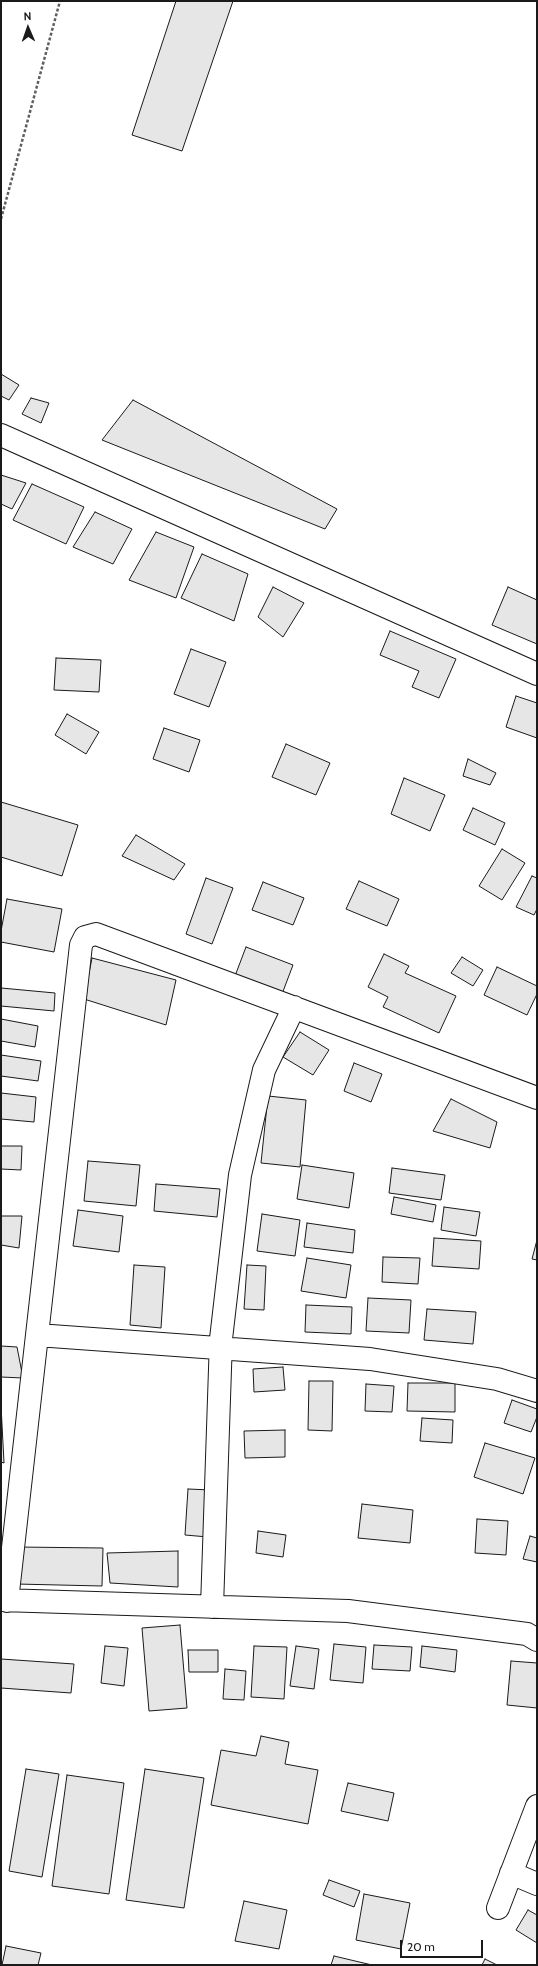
<!DOCTYPE html>
<style>
body{margin:0}
#map{position:relative;width:538px;height:1966px;overflow:hidden;background:#fff;font-family:Cabin,sans-serif}
canvas{display:block}
.frame{position:absolute;inset:0;border:2px solid #1a1a1a;pointer-events:none}
.north{position:absolute;left:8px;top:8px;width:40px;height:40px;-webkit-text-stroke:3px #fff;paint-order:stroke;rotate:358deg;font-size:11px;font-weight:700;line-height:16px;text-align:center;color:#1a1a1a}
.north::after{content:'';display:block;margin:auto;width:14px;height:18px;background:#1a1a1a;clip-path:polygon(50% 0,100% 100%,50% 72%,0 100%)}
.scale{position:absolute;left:400px;top:1940px;width:83px;height:18px;box-sizing:border-box;border:2px solid #1a1a1a;border-top:0;padding-left:5px;font-size:12px;line-height:14px;white-space:nowrap;color:#1a1a1a;-webkit-text-stroke:3px #fff;paint-order:stroke}
</style>
<div id="map">
<canvas width="538" height="1966"></canvas>
<div class="frame"></div>
<div class="north">N</div>
<div class="scale">20 m</div>
</div>
<script>
const g = document.querySelector('canvas').getContext('2d');
g.lineJoin = 'round';
function paint(path, color) {
  g.fillStyle = color;
  g.fill(path, 'evenodd');
}
function poly(rows) {
  const path = new Path2D();
  for (const r of rows) {
    path.moveTo(r[0], r[1]);
    for (let i = 2; i < r.length; i += 2) path.lineTo(r[i], r[i + 1]);
  }
  return path;
}
function strokePath(path, color, width, dash) {
  g.strokeStyle = color;
  g.lineWidth = width;
  g.lineCap = dash ? 'butt' : 'round';
  g.setLineDash(dash || []);
  g.stroke(path);
}
const building = poly([
 [176,1,233,1,182,151,132,135,176,1],
 [1,374,19,385,9,400,1,396,1,374],
 [31,398,49,403,41,423,22,414,31,398],
 [133,400,337,509,325,529,102,440,133,400],
 [1,475,26,483,12,509,1,504,1,475],
 [32,484,84,507,66,544,13,520,32,484],
 [95,512,132,529,113,564,73,547,95,512],
 [156,532,194,547,176,598,129,580,156,532],
 [202,554,248,574,234,621,181,598,202,554],
 [273,587,304,603,283,637,258,617,273,587],
 [508,587,537,600,537,644,492,625,508,587],
 [390,631,456,659,439,698,412,687,419,671,380,655,390,631],
 [191,649,226,662,209,707,174,694,191,649],
 [56,658,101,660,99,692,54,690,56,658],
 [516,696,537,703,537,738,506,727,516,696],
 [67,714,99,732,86,754,55,735,67,714],
 [164,728,200,740,189,772,153,759,164,728],
 [286,744,330,763,316,795,272,777,286,744],
 [468,759,496,773,490,785,463,776,468,759],
 [404,778,445,795,430,831,391,814,404,778],
 [1,802,78,825,62,876,1,857,1,802],
 [473,808,505,823,495,845,463,830,473,808],
 [136,835,185,864,174,880,122,856,136,835],
 [502,849,525,863,502,900,479,886,502,849],
 [532,876,537,878,537,909,534,915,516,907,532,876],
 [206,878,233,888,212,944,186,934,206,878],
 [359,881,399,899,387,926,346,909,359,881],
 [263,882,304,898,293,925,252,910,263,882],
 [7,899,62,909,54,952,1,942,1,931,7,899],
 [246,947,293,965,282,994,235,976,246,947],
 [384,954,409,966,405,973,456,996,439,1033,383,1007,388,997,368,987,384,954],
 [462,957,483,970,473,986,451,973,462,957],
 [92,958,176,980,166,1025,84,999,92,958],
 [497,967,537,986,537,994,527,1015,484,995,497,967],
 [1,988,55,993,54,1011,1,1006,1,988],
 [1,1019,38,1026,35,1047,1,1041,1,1019],
 [300,1032,329,1050,313,1075,283,1057,300,1032],
 [1,1055,41,1061,38,1081,1,1076,1,1055],
 [354,1063,382,1074,371,1102,344,1091,354,1063],
 [1,1093,36,1097,34,1122,1,1119,1,1093],
 [268,1096,306,1100,300,1167,261,1163,268,1096],
 [451,1099,497,1122,490,1148,433,1131,451,1099],
 [1,1146,22,1146,21,1170,1,1169,1,1146],
 [88,1161,140,1165,136,1206,84,1201,88,1161],
 [302,1165,354,1173,349,1208,297,1199,302,1165],
 [392,1168,445,1175,441,1200,389,1193,392,1168],
 [156,1184,220,1189,217,1217,154,1211,156,1184],
 [394,1197,436,1205,433,1222,391,1214,394,1197],
 [444,1207,480,1212,476,1236,441,1230,444,1207],
 [78,1210,123,1216,119,1252,73,1246,78,1210],
 [262,1214,300,1220,295,1256,257,1251,262,1214],
 [1,1216,22,1216,19,1248,1,1245,1,1216],
 [307,1223,355,1230,353,1253,304,1247,307,1223],
 [434,1238,481,1241,479,1269,432,1266,434,1238],
 [537,1240,537,1260,532,1259,537,1240],
 [383,1257,420,1258,418,1284,382,1282,383,1257],
 [307,1258,351,1265,346,1298,301,1291,307,1258],
 [134,1265,165,1267,161,1328,130,1325,134,1265],
 [247,1265,266,1266,264,1310,244,1309,247,1265],
 [368,1298,411,1300,409,1333,366,1331,368,1298],
 [306,1305,352,1307,351,1334,305,1332,306,1305],
 [427,1309,476,1312,473,1344,424,1340,427,1309],
 [1,1346,17,1347,23,1378,1,1377,1,1346],
 [283,1367,285,1390,254,1392,253,1369,283,1367],
 [309,1381,333,1381,332,1431,308,1430,309,1381],
 [408,1383,455,1383,455,1412,407,1411,408,1383],
 [366,1384,394,1386,392,1412,365,1411,366,1384],
 [512,1400,537,1409,537,1417,531,1432,504,1423,512,1400],
 [1,1405,4,1463,1,1462,1,1405],
 [422,1418,453,1420,452,1443,420,1441,422,1418],
 [285,1430,285,1457,245,1458,244,1431,285,1430],
 [485,1443,535,1458,523,1494,474,1477,485,1443],
 [188,1489,211,1490,208,1537,185,1535,188,1489],
 [362,1504,413,1510,410,1543,358,1538,362,1504],
 [477,1519,508,1521,506,1555,475,1553,477,1519],
 [258,1531,286,1535,283,1557,256,1553,258,1531],
 [530,1536,537,1538,537,1562,523,1559,530,1536],
 [17,1547,103,1548,102,1586,16,1584,17,1547],
 [178,1551,178,1587,110,1583,107,1553,178,1551],
 [180,1625,187,1708,149,1711,142,1628,180,1625],
 [334,1644,366,1647,363,1683,330,1680,334,1644],
 [374,1645,412,1647,410,1671,372,1669,374,1645],
 [105,1646,128,1648,124,1686,101,1683,105,1646],
 [254,1646,287,1647,284,1699,251,1697,254,1646],
 [296,1646,319,1649,314,1689,290,1686,296,1646],
 [422,1646,457,1650,455,1672,420,1667,422,1646],
 [188,1650,218,1650,218,1672,189,1672,188,1650],
 [1,1659,74,1664,71,1693,1,1688,1,1659],
 [511,1661,537,1663,537,1708,507,1705,511,1661],
 [225,1669,246,1671,244,1700,223,1699,225,1669],
 [261,1736,289,1742,285,1764,318,1770,308,1824,211,1805,221,1750,256,1756,261,1736],
 [26,1769,59,1774,42,1877,9,1871,26,1769],
 [145,1769,204,1778,184,1908,126,1900,145,1769],
 [67,1775,124,1783,109,1894,52,1886,67,1775],
 [348,1783,394,1793,388,1821,341,1811,348,1783],
 [329,1880,360,1891,354,1907,323,1895,329,1880],
 [364,1894,410,1903,401,1949,356,1940,364,1894],
 [244,1901,287,1910,279,1949,235,1941,244,1901],
 [528,1910,537,1915,537,1943,516,1930,528,1910],
 [6,1946,41,1953,38,1965,2,1965,6,1946],
 [334,1956,372,1965,331,1965,334,1956],
 [485,1959,497,1965,482,1965,485,1959]
]);
paint(building, '#e6e6e6');
strokePath(building, '#1a1a1a', 1);
const minor = poly([
 [1,435,537,674],
 [37,1335,370,1359,497,1379,537,1391],
 [1,1600,348,1611,527,1634,537,1640],
 [7,1601,81,945,85,937,96,934,537,1098],
 [212,1607,221,1339,240,1175,264,1070,294,1007],
 [511,1873,537,1884],
 [498,1908,537,1806]
]);
strokePath(minor, '#1a1a1a', 24);
strokePath(poly([
 [1,219,60,1]
]), '#5f5f5f', 2.5, [3, 2]);
strokePath(minor, '#fff', 22);
</script>
